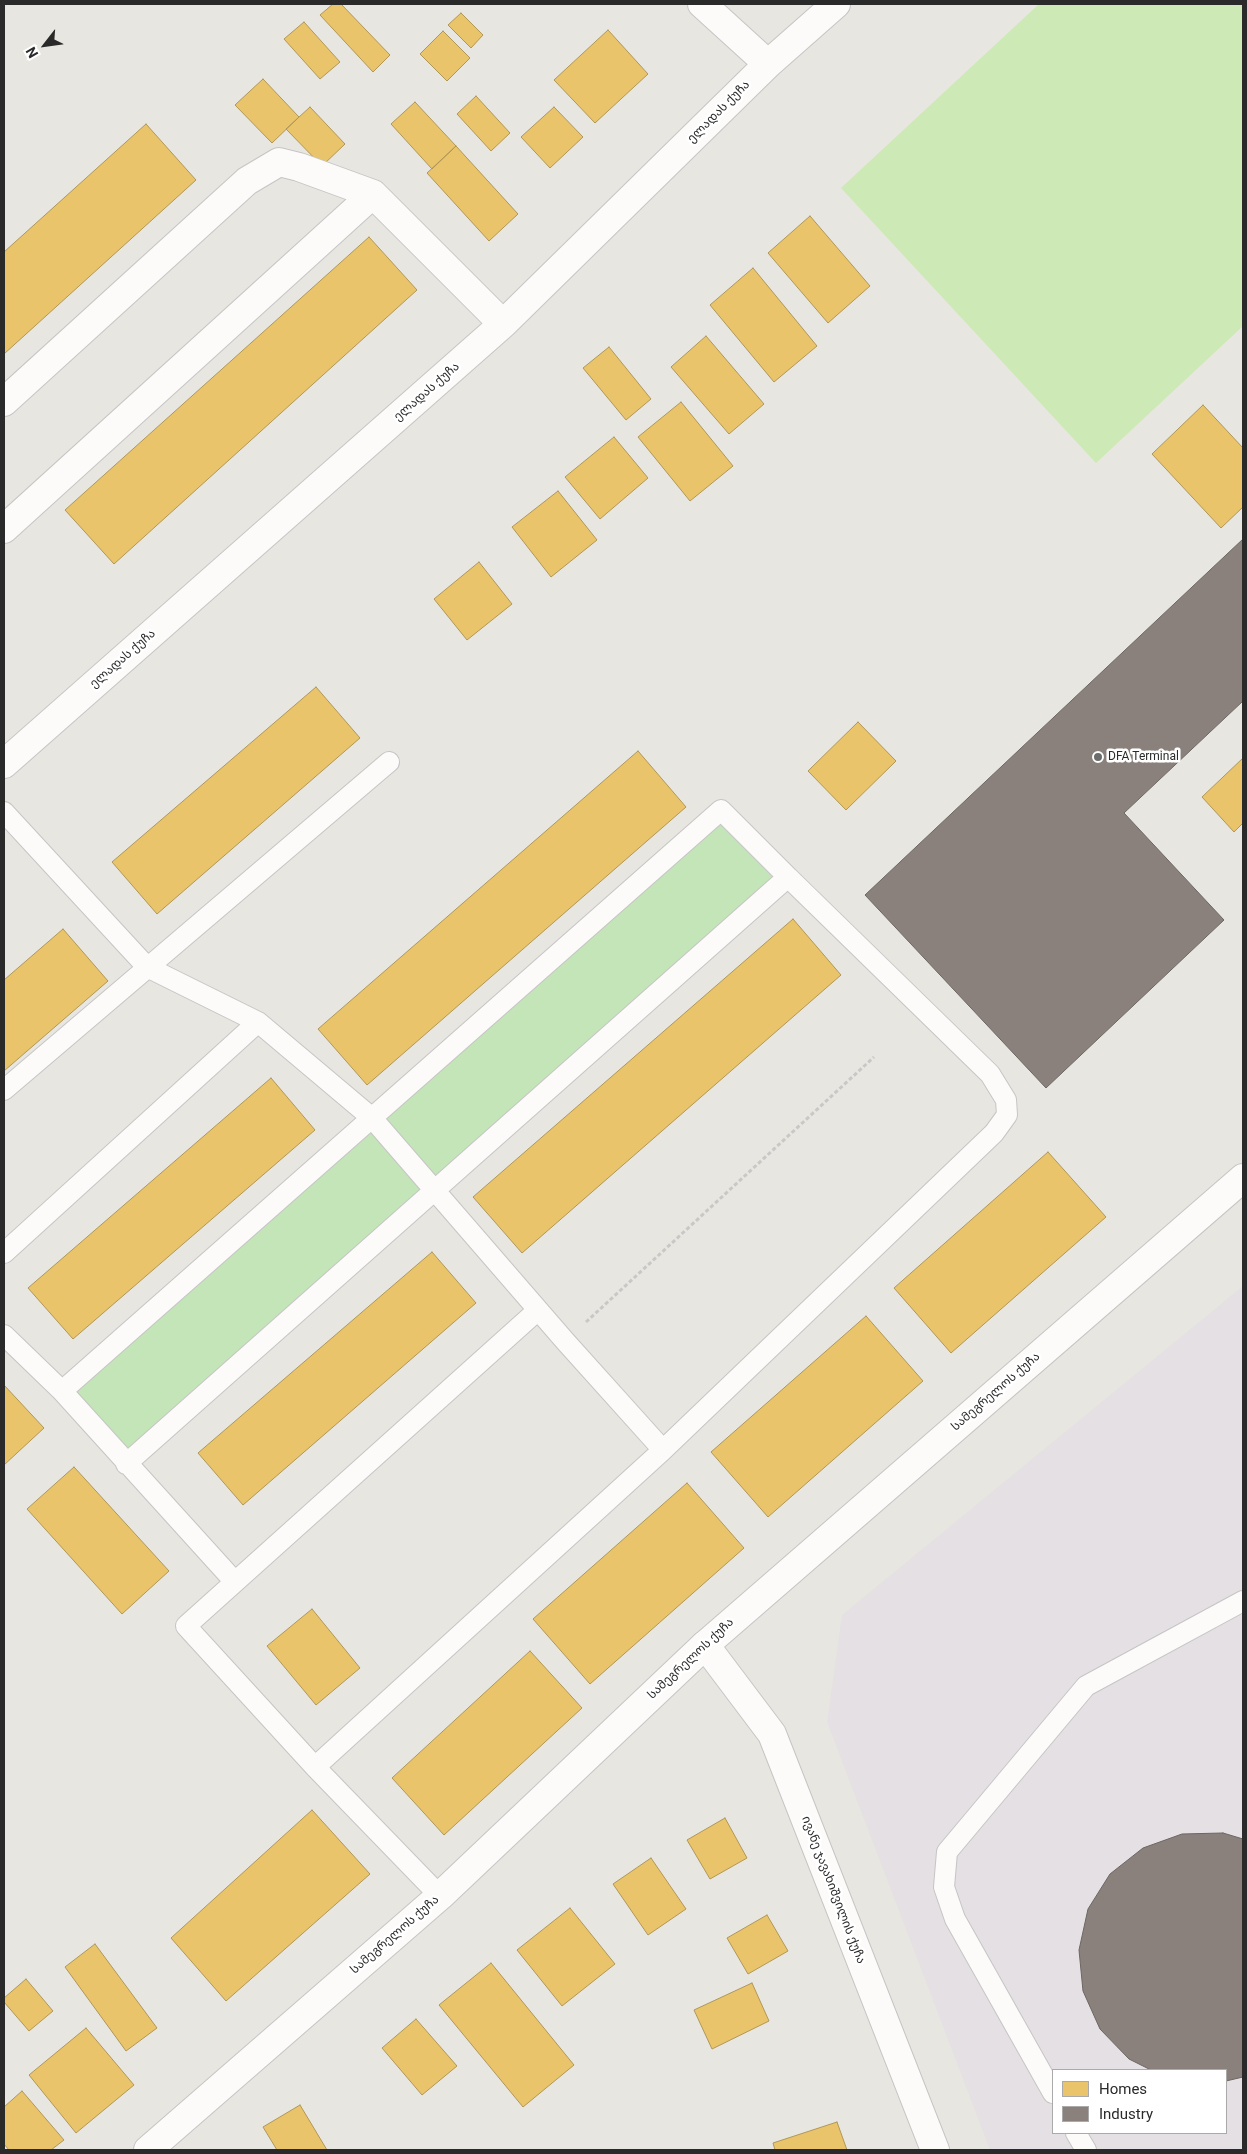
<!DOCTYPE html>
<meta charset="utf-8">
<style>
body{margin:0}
#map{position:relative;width:1247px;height:2154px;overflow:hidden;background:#e8e6e0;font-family:Roboto,sans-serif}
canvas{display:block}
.frame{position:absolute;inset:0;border:5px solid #2a2a2a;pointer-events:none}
.legend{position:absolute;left:1052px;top:2069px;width:175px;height:65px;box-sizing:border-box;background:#fff;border:1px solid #aaa;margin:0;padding:6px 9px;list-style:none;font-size:15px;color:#2a2a2a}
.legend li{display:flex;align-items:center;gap:10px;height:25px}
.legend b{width:25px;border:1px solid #aaa}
.north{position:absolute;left:20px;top:20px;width:50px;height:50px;-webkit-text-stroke:4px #fff;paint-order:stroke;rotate:240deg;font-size:14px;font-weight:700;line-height:20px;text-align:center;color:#2a2a2a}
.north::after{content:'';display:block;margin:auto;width:18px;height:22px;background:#2a2a2a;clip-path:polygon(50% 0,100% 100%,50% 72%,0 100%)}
</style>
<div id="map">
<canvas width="1247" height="2154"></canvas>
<div class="frame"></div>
<ul class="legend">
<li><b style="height:14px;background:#e9c46a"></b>Homes</li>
<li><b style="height:14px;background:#8a817c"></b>Industry</li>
</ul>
<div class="north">N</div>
</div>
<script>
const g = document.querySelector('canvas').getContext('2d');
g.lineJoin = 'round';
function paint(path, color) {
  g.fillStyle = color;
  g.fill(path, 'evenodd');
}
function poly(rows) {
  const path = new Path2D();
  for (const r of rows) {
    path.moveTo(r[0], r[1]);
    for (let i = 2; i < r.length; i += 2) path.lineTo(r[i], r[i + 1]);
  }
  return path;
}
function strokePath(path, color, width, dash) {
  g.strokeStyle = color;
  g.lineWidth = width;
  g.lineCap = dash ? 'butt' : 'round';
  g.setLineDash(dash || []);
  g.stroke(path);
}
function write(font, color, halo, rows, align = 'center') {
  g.font = font + ' Roboto,"Noto Sans Georgian",sans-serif';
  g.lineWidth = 5;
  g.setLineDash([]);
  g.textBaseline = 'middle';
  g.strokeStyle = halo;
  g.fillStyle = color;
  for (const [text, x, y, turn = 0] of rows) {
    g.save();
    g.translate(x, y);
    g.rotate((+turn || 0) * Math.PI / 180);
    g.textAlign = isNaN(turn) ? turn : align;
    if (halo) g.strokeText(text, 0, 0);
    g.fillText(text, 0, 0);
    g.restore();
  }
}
paint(poly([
 [1243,1286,1243,2150,990,2150,827,1722,842,1615],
 [1053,2070,1226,2070,1226,2133,1053,2133]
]), '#e4e0e3');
paint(poly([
 [721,810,788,877,126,1464,62,1391]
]), '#c3e5b8');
paint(poly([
 [1039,4,1243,4,1243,326,1096,463,841,188]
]), '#cde9b5');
const homes = poly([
 [333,4,341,4,390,55,373,72,320,15,333,4],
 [461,13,483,35,471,48,448,25,461,13],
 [304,22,340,62,320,79,284,39,304,22],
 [608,30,648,74,595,123,554,80,608,30],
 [443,31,470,58,447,81,420,54,443,31],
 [263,79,299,117,272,143,235,105,263,79],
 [476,96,510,133,491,151,457,114,476,96],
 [415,102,456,146,432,169,391,124,415,102],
 [310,107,345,144,322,166,286,129,310,107],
 [554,107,583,137,550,168,521,137,554,107],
 [146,124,196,180,4,354,4,252,146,124],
 [456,146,518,214,489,241,427,173,456,146],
 [810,216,870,286,828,323,768,253,810,216],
 [369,237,417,290,114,564,65,510,369,237],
 [753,268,817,346,774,382,710,305,753,268],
 [706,336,764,404,729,434,671,367,706,336],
 [609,347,651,399,626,420,583,368,609,347],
 [681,402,733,466,690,501,638,437,681,402],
 [1203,405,1243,448,1243,507,1221,528,1152,454,1203,405],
 [614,437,648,478,600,519,565,477,614,437],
 [558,491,597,540,551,577,512,527,558,491],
 [479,562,512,604,467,640,434,599,479,562],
 [316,687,360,738,157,914,112,862,316,687],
 [858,722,896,761,846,810,808,771,858,722],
 [638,751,686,807,367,1085,318,1029,638,751],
 [1243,758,1243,823,1234,832,1202,797,1243,758],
 [793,919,841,975,522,1253,473,1197,793,919],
 [63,929,108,981,4,1071,4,980,63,929],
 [271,1078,315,1130,73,1339,28,1288,271,1078],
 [1048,1152,1106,1217,951,1353,894,1288,1048,1152],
 [432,1252,476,1303,243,1505,198,1453,432,1252],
 [866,1316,923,1381,768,1517,711,1452,866,1316],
 [4,1385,44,1428,4,1465,4,1385],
 [74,1467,169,1571,122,1614,27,1509,74,1467],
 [687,1483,744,1548,590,1684,533,1619,687,1483],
 [312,1609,360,1668,316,1705,267,1646,312,1609],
 [530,1651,582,1708,444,1835,392,1778,530,1651],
 [312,1810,370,1874,226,2001,171,1938,312,1810],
 [725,1818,747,1858,710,1879,687,1840,725,1818],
 [651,1858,686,1909,648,1935,613,1884,651,1858],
 [570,1908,615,1964,562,2006,517,1950,570,1908],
 [767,1915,788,1951,748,1974,727,1938,767,1915],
 [95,1944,157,2028,126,2051,65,1967,95,1944],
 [491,1963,574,2065,523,2107,439,2005,491,1963],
 [26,1979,53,2011,29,2031,4,2002,4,1998,26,1979],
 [752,1983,769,2021,712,2049,694,2010,752,1983],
 [416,2019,457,2066,422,2095,382,2048,416,2019],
 [86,2028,134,2085,76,2133,29,2075,86,2028],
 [22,2091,64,2140,51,2150,9,2150,4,2144,4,2107,22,2091],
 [300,2105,327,2150,277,2150,263,2127,300,2105],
 [837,2122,847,2150,775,2150,773,2143,837,2122]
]);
paint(homes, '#e9c46a');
strokePath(homes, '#b09657', 1);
const industry = poly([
 [1243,539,1243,701,1124,813,1224,920,1046,1088,865,895,1243,539],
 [1223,1833,1243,1839,1243,2077,1226,2081,1226,2070,1151,2070,1129,2059,1100,2029,1083,1991,1079,1950,1088,1909,1110,1874,1143,1848,1182,1834,1223,1833]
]);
paint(industry, '#8a817c');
strokePath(industry, '#6d6763', 1);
const service = poly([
 [4,812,147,967,258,1022,372,1118,565,1341,663,1450],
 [4,1090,389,762],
 [4,1253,258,1022],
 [4,1335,62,1391,235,1582],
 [62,1391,721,810,788,877,126,1464],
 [315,1767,663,1450,994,1133,1007,1115,1006,1100,990,1074,788,877],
 [440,1896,315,1767,186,1626,538,1310],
 [1053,2093,955,1919,944,1887,947,1852,1086,1686,1243,1601],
 [1076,2133,1086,2150]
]);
const minor = poly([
 [702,4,768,64],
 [4,402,247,181,279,162,299,167,373,194,503,324],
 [4,529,373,194],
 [4,764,503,324,768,64,836,4],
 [705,1645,772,1734,935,2150]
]);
const secondary = poly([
 [148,2150,440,1896,705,1645,1243,1178]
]);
strokePath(service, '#c6c5c5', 22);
strokePath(minor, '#c6c5c5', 30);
strokePath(secondary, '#c6c5c5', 30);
strokePath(poly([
 [586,1322,874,1057]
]), '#c8c8c7', 3, [4, 2.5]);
strokePath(service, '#fcfbfa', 20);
strokePath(minor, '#fcfbfa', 28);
strokePath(secondary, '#fcfbfa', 28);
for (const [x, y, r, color] of [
 [1098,757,5,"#6c6c6a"]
]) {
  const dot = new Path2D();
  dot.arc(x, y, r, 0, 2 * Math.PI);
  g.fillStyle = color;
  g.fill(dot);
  strokePath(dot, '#fff', 2);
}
write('12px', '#2a2a2a', '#fff', [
 ["ელადას ქუჩა",719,112,-45],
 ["ელადას ქუჩა",427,392,-41],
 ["ელადას ქუჩა",123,659,-41],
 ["სამეგრელოს ქუჩა",996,1392,-41],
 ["სამეგრელოს ქუჩა",691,1659,-43],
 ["ივანე ჯავახიშვილის ქუჩა",833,1890,69],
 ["სამეგრელოს ქუჩა",395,1935,-41]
]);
write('12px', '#2a2a2a', '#fff', [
 ["DFA Terminal",1108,757]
], 'left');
</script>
